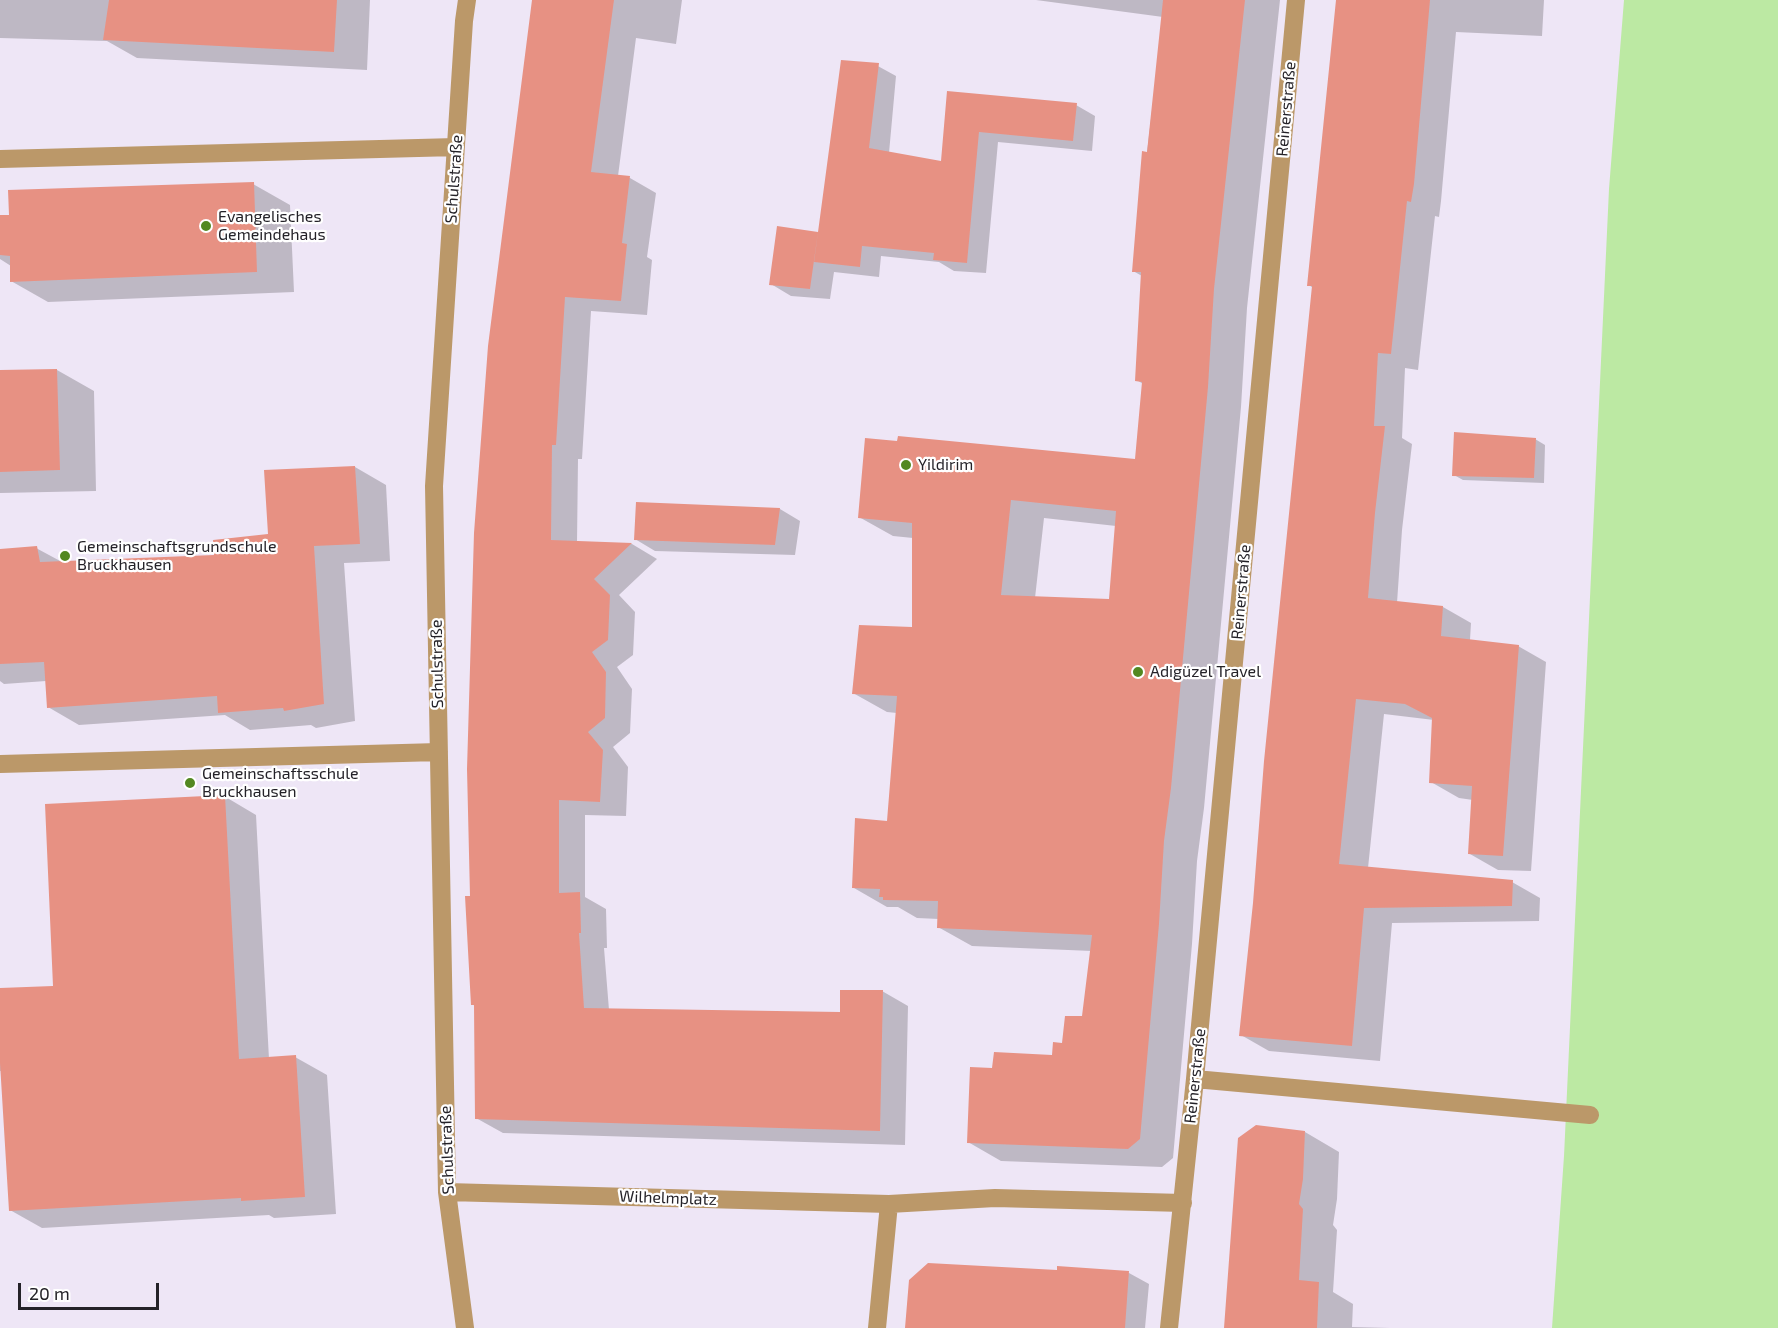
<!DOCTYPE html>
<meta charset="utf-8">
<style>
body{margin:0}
#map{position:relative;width:1778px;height:1328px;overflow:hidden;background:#eee6f6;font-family:"Exo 2",sans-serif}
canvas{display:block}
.scale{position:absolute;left:18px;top:1283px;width:141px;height:27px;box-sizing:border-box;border:3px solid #242228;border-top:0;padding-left:8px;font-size:18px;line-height:21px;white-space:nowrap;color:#242228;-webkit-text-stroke:4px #fff;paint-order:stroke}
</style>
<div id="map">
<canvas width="1778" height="1328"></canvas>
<div class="scale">20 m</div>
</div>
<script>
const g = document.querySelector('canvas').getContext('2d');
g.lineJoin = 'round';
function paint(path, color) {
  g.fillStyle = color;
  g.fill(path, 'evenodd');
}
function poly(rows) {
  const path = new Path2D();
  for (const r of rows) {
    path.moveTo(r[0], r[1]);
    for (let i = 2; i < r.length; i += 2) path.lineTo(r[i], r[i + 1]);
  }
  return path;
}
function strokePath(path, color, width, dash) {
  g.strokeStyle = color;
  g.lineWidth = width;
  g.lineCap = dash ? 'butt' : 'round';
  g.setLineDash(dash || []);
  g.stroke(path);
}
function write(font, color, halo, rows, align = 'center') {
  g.font = font + ' "Exo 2",sans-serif';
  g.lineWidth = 4.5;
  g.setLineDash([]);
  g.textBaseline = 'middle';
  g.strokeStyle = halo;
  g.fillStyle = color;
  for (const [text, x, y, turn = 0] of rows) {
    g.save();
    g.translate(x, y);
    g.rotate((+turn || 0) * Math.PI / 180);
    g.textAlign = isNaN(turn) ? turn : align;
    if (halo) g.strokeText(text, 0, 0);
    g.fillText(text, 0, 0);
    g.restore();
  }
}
paint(poly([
 [1624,0,1778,0,1778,1328,1552,1328,1564,1156,1609,189]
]), '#bce9a3');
paint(poly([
 [0,0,370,0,367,70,137,58,107,41,0,38],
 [534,0,682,0,676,44,636,38,618,176,630,178,656,193,647,257,652,260,647,315,591,311,582,459,578,459,577,543,632,544,657,559,619,595,635,612,633,655,617,667,632,689,630,733,613,747,628,767,626,816,585,815,585,897,606,909,607,948,604,948,609,1010,841,1014,882,991,908,1006,905,1145,503,1133,476,1118,475,1006,472,1004,471,897],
 [1036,0,1280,0,1247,308,1241,407,1204,808,1197,861,1192,944,1173,1158,1162,1167,1001,1161,968,1142,993,1070,1053,1057,1084,1018,1092,951,972,946,938,927,939,919,917,918,898,907,887,907,854,888,888,822,897,713,887,712,853,693,913,629,913,538,893,536,859,517,1137,460,1143,384,1137,380,1142,276,1133,271,1163,17],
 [1044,518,1116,526,1110,601,1035,598],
 [1337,0,1544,0,1542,36,1456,32,1441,201,1439,217,1435,216,1418,370,1405,368,1402,438,1412,444,1402,530,1397,603,1443,607,1471,623,1470,640,1518,646,1546,662,1531,871,1498,870,1470,854,1473,800,1459,798,1431,782,1434,720,1384,714,1368,868,1512,882,1540,898,1539,921,1392,923,1380,1061,1269,1051,1241,1035,1313,288,1309,285],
 [876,65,896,76,889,153,943,162,948,92,1076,105,1095,116,1092,151,998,142,986,273,954,271,939,262,881,256,879,277,834,272,830,299,791,296,771,284,817,233,820,234],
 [253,184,290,205,294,292,48,302,11,281,11,266,0,259,0,217],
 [57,370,94,391,96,491,0,493,0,371],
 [1535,439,1545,445,1544,483,1463,480,1454,475],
 [355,467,386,485,390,561,344,563,355,721,316,728,311,725,250,730,225,715,79,725,48,707,46,681,4,684,0,681,0,550,36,548,62,562,216,556,269,535],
 [780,509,800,521,795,555,655,551,635,539],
 [224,796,256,815,269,1059,295,1057,327,1075,336,1214,274,1218,269,1215,42,1228,10,1210,2,1071,0,1071,0,990,55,988],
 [1305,1132,1339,1152,1337,1199,1333,1225,1337,1230,1333,1292,1353,1304,1352,1327,1390,1328,1225,1328],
 [1059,1271,1129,1273,1149,1284,1145,1328,906,1328]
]), '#0003');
paint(poly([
 [109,0,337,0,334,52,103,40],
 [532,0,614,0,591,172,630,176,622,243,627,244,621,301,565,297,556,445,552,445,551,540,632,543,594,579,610,595,608,640,592,652,606,672,605,718,588,732,603,750,600,802,559,800,559,893,580,892,581,933,579,933,584,1008,840,1012,840,990,883,990,880,1131,475,1119,474,1005,471,1005,465,896,470,896,467,769,474,533,488,346],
 [1163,0,1245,0,1214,289,1208,387,1171,788,1164,841,1159,924,1140,1139,1128,1149,967,1143,970,1067,992,1068,994,1052,1052,1055,1053,1042,1062,1043,1065,1016,1082,1016,1092,935,937,928,938,901,883,900,883,897,879,897,880,889,852,888,855,818,887,821,897,696,852,694,859,625,912,627,912,523,858,518,865,438,897,441,898,436,1135,459,1142,382,1135,381,1141,272,1132,272,1142,151,1147,152],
 [1011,500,1116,511,1109,599,1001,595],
 [1336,0,1430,0,1414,184,1411,202,1407,201,1391,354,1378,353,1374,426,1385,426,1375,513,1368,598,1443,606,1441,636,1519,645,1503,856,1468,854,1472,786,1429,783,1432,718,1405,704,1356,699,1339,864,1513,880,1512,906,1364,908,1352,1046,1239,1036,1253,903,1264,761,1312,286,1307,286],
 [841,60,879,63,869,148,941,161,947,91,1077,103,1073,141,979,132,967,263,933,260,934,253,862,246,860,267,814,262],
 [254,182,257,272,10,282,10,256,0,255,0,215,9,215,8,190],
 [777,226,818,232,810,289,769,285],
 [57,369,60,470,0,472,0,370],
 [1454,432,1536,438,1534,478,1452,476],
 [355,466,360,544,314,546,324,704,284,711,283,708,218,713,217,696,47,708,44,662,0,664,0,549,37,546,40,562,214,555,213,540,268,534,264,470],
 [636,502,780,508,775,545,634,540],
 [225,795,239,1059,296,1055,305,1197,241,1201,241,1198,9,1211,0,1063,0,988,53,986,45,804],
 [1256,1125,1305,1131,1303,1179,1299,1204,1303,1209,1299,1280,1319,1282,1317,1328,1224,1328,1238,1138],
 [928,1263,1057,1270,1057,1266,1129,1271,1125,1328,905,1328,909,1280]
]), '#e79183');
strokePath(poly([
 [0,159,456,147],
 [0,764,439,752],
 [1195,1079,1590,1115],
 [447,1192,889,1204,995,1198,1183,1203],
 [465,1328,447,1192,434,486,464,21,467,0],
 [877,1328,889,1204],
 [1169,1328,1195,1079,1296,0]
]), '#bb9869', 18);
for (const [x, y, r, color] of [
 [206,226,6,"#538821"],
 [906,465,6,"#538821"],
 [65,556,6,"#538821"],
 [1138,672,6,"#538821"],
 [190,783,6,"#538821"]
]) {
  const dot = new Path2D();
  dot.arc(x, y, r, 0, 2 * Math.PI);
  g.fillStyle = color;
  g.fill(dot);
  strokePath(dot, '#fff', 2);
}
write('16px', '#242228', '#fff', [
 ["Reinerstraße",1286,109,-85],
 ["Schulstraße",454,179,-86],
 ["Reinerstraße",1241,592,-85],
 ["Schulstraße",437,664,-91],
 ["Reinerstraße",1195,1076,-84],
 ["Schulstraße",447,1150,-92],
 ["Wilhelmplatz",668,1198,2]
]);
write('16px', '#242228', '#fff', [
 ["Evangelisches",218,217],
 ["Gemeindehaus",218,235],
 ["Yildirim",918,465],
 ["Gemeinschaftsgrundschule",77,547],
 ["Bruckhausen",77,565],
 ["Adigüzel Travel",1150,672],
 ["Gemeinschaftsschule",202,774],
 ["Bruckhausen",202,792]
], 'left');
</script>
